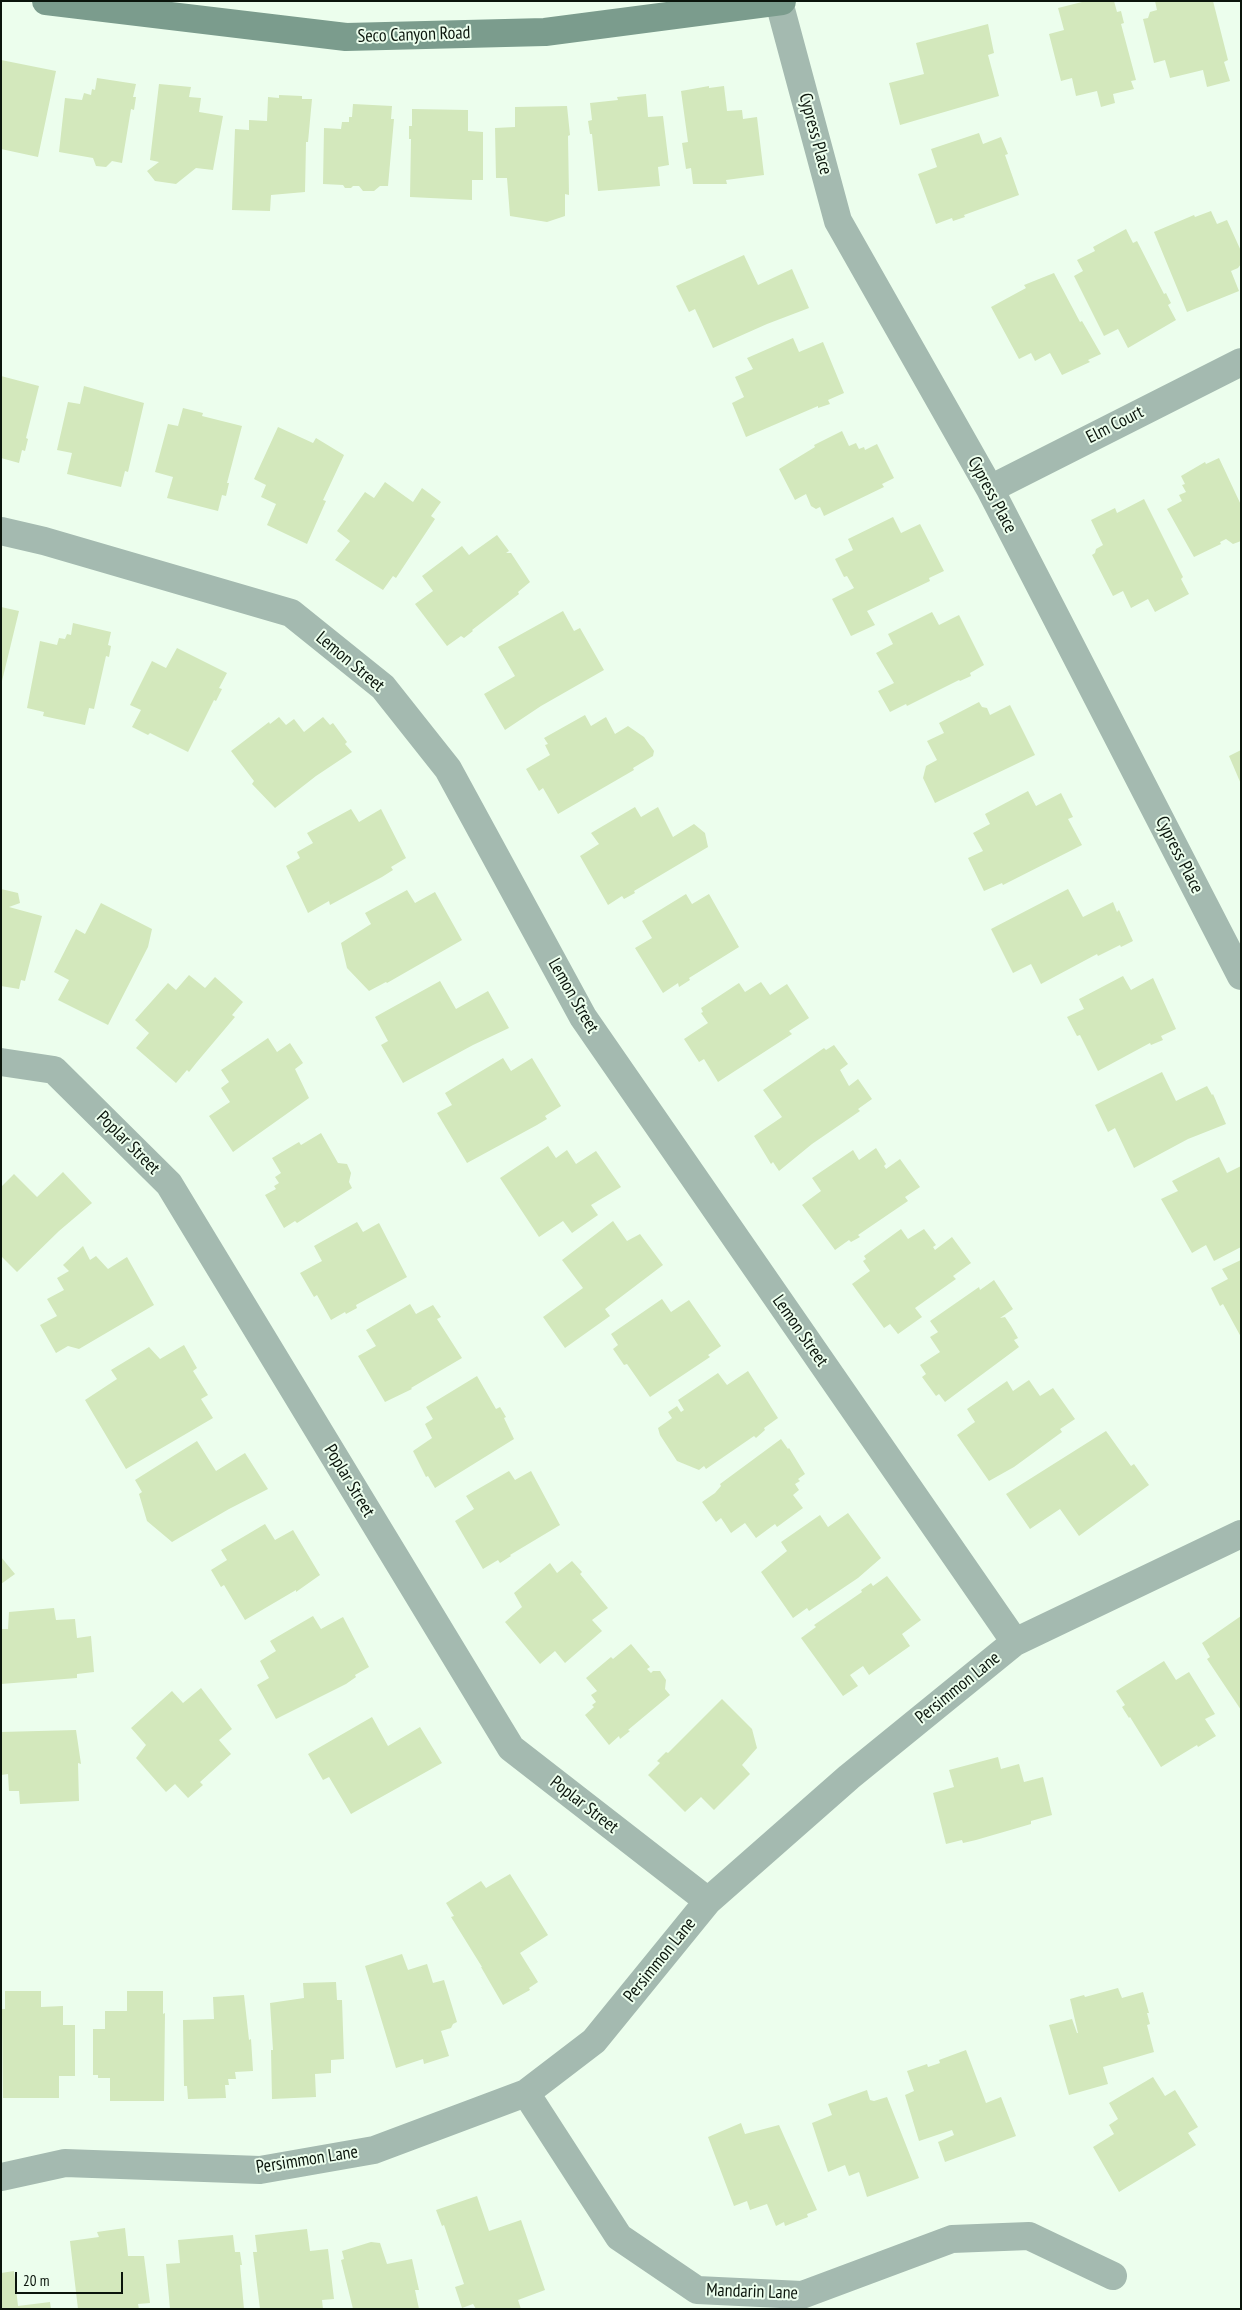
<!DOCTYPE html>
<style>
body{margin:0}
#map{position:relative;width:1242px;height:2310px;overflow:hidden;background:#ecfeed;font-family:"PT Sans Narrow",sans-serif}
canvas{display:block}
.frame{position:absolute;inset:0;border:2px solid #0b150c;pointer-events:none}
.scale{position:absolute;left:15px;top:2272px;width:108px;height:22px;box-sizing:border-box;border:2px solid #0b150c;border-top:0;padding-left:6px;font-size:15px;line-height:18px;white-space:nowrap;color:#0b150c;-webkit-text-stroke:4px #ecfeed;paint-order:stroke}
</style>
<div id="map">
<canvas width="1242" height="2310"></canvas>
<div class="frame"></div>
<div class="scale">20 m</div>
</div>
<script>
const g = document.querySelector('canvas').getContext('2d');
g.lineJoin = 'round';
function paint(path, color) {
  g.fillStyle = color;
  g.fill(path, 'evenodd');
}
function poly(rows) {
  const path = new Path2D();
  for (const r of rows) {
    path.moveTo(r[0], r[1]);
    for (let i = 2; i < r.length; i += 2) path.lineTo(r[i], r[i + 1]);
  }
  return path;
}
function strokePath(path, color, width, dash) {
  g.strokeStyle = color;
  g.lineWidth = width;
  g.lineCap = dash ? 'butt' : 'round';
  g.setLineDash(dash || []);
  g.stroke(path);
}
function write(font, color, halo, rows, align = 'center') {
  g.font = font + ' "PT Sans Narrow",sans-serif';
  g.lineWidth = 4;
  g.setLineDash([]);
  g.textBaseline = 'middle';
  g.strokeStyle = halo;
  g.fillStyle = color;
  for (const [text, x, y, turn = 0] of rows) {
    g.save();
    g.translate(x, y);
    g.rotate((+turn || 0) * Math.PI / 180);
    g.textAlign = isNaN(turn) ? turn : align;
    if (halo) g.strokeText(text, 0, 0);
    g.fillText(text, 0, 0);
    g.restore();
  }
}
paint(poly([
 [1086,1,1114,1,1117,12,1121,11,1124,23,1121,24,1136,80,1131,81,1134,89,1113,94,1115,103,1101,107,1097,91,1076,96,1072,78,1061,81,1049,34,1064,30,1058,8],
 [1155,1,1213,1,1228,60,1224,62,1230,81,1207,87,1203,70,1170,78,1165,60,1154,63,1143,19,1148,18,1150,12,1157,10],
 [988,24,994,53,988,55,999,96,900,125,889,83,924,74,916,43],
 [1,60,56,71,38,157,1,149],
 [97,78,136,84,133,97,136,97,134,110,131,109,122,163,112,161,106,167,96,166,93,158,59,152,65,98,82,100,84,93,91,95,92,89,95,90],
 [159,84,191,87,189,97,201,98,199,112,223,116,213,170,196,168,176,184,155,181,147,171,159,162,150,160],
 [709,86,709,88,724,86,727,111,742,110,743,119,757,117,764,175,726,180,727,184,693,184,691,168,686,169,682,143,688,142,681,91],
 [646,94,648,117,663,116,669,165,658,167,660,186,598,191,592,134,590,134,588,121,592,120,590,103,618,100,617,97],
 [279,95,302,96,302,99,312,99,308,142,306,142,305,192,271,195,270,211,232,210,235,129,249,130,249,120,267,121,268,97,279,98],
 [353,104,392,106,391,119,394,119,388,186,380,186,374,191,363,191,359,186,353,186,351,188,345,188,343,185,323,184,324,128,341,129,342,122,349,122,349,117,352,117],
 [567,106,570,135,568,136,569,195,565,194,565,216,547,222,510,216,507,178,496,178,495,128,515,127,515,107],
 [412,109,468,110,468,131,483,132,483,180,472,180,472,200,410,197,411,139,409,139,409,126,412,126],
 [979,133,983,144,1001,137,1008,154,1005,155,1019,195,964,215,965,217,953,221,952,218,936,224,918,174,937,167,931,149],
 [1211,211,1217,224,1227,220,1241,251,1241,264,1238,268,1231,271,1239,291,1187,312,1154,232,1194,215,1195,217],
 [1126,229,1133,243,1137,241,1164,294,1166,293,1171,303,1168,305,1176,320,1128,348,1118,329,1104,336,1074,276,1083,271,1077,260,1095,251,1093,247],
 [744,255,758,285,792,269,809,308,767,324,713,348,695,309,689,312,676,286],
 [1054,273,1080,322,1082,321,1101,354,1088,360,1090,362,1062,375,1050,353,1035,361,1031,353,1019,359,991,307,1026,288,1024,285],
 [793,338,799,352,823,342,844,393,828,400,830,404,818,408,818,406,746,437,732,403,744,397,735,377,753,369,747,358],
 [1,376,39,386,26,438,28,439,25,451,22,450,19,463,1,458],
 [84,386,144,403,128,472,125,471,121,487,67,474,72,453,57,450,68,402,80,404],
 [183,408,203,413,202,416,242,426,227,483,229,483,226,496,222,495,218,511,167,498,173,477,155,472,168,424,178,426],
 [278,427,313,443,316,438,344,455,323,500,326,501,307,544,267,525,276,504,261,497,266,485,254,479],
 [842,431,849,446,856,443,859,449,864,447,865,450,877,444,894,478,882,484,884,487,824,516,820,507,816,509,811,506,806,494,795,500,779,469,815,447,814,445],
 [1219,458,1241,505,1241,541,1233,544,1226,539,1220,542,1221,544,1194,557,1167,509,1182,501,1179,495,1186,492,1182,485,1185,484,1181,476,1205,462,1206,464],
 [385,482,413,502,422,488,441,502,431,516,435,519,396,578,393,576,383,590,335,560,350,541,337,531,365,492,374,498],
 [1144,499,1183,577,1181,579,1189,594,1155,612,1148,599,1131,608,1123,591,1113,596,1092,555,1095,553,1096,549,1103,545,1091,520,1115,508,1117,513],
 [893,517,901,533,920,524,944,571,929,578,930,581,867,611,875,625,851,636,832,599,854,588,847,576,844,577,835,559,853,550,848,539],
 [497,535,509,551,506,553,511,553,530,582,518,592,519,594,472,630,473,631,464,638,461,636,447,646,415,604,433,591,422,576,462,546,469,555],
 [1,607,19,611,2,681,1,681],
 [563,611,574,631,580,628,604,670,541,706,505,730,484,694,515,676,498,647],
 [932,612,939,625,959,615,984,665,970,673,971,676,960,681,959,680,907,706,906,704,890,712,878,691,894,683,876,653,893,644,888,634],
 [73,623,111,632,108,645,111,646,109,657,106,656,94,709,89,708,85,725,43,716,44,712,27,708,40,641,57,645,59,638,65,639,67,634,71,635],
 [177,648,227,673,219,688,222,689,216,701,214,700,188,752,150,733,148,735,132,727,141,710,130,705,152,661,166,668],
 [979,702,982,707,987,708,990,715,1010,705,1035,755,935,803,923,778,926,766,937,760,927,741,944,733,939,723],
 [585,715,591,726,606,717,615,734,628,726,644,737,654,751,653,756,633,768,634,770,558,814,543,788,539,791,526,769,550,755,545,745,548,744,544,738],
 [279,717,286,725,294,719,304,732,323,717,330,725,333,723,347,742,345,744,352,752,316,776,275,808,252,784,254,781,231,751,269,722,270,724],
 [1241,750,1241,784,1229,756],
 [1028,791,1036,806,1061,793,1073,817,1068,819,1082,845,1003,885,1002,883,984,891,968,858,983,851,973,833,990,824,985,814],
 [635,807,641,817,658,807,673,837,694,824,705,833,708,847,634,891,635,893,624,899,622,896,608,905,580,856,599,844,591,833],
 [351,809,359,822,381,809,406,858,391,867,393,870,382,877,330,905,329,901,308,913,286,866,300,858,297,852,313,843,307,833],
 [1,889,18,893,20,903,9,907,42,916,25,981,21,980,19,989,1,986],
 [1068,889,1083,917,1113,902,1117,912,1119,910,1133,941,1121,947,1120,945,1098,956,1097,954,1041,984,1031,964,1013,973,991,929],
 [407,890,415,903,435,892,462,940,387,983,386,982,369,991,347,968,341,943,371,924,365,913],
 [686,894,692,904,709,894,739,947,689,978,690,980,679,987,678,983,663,993,635,948,652,938,642,921],
 [101,903,152,929,148,947,108,1025,58,1000,69,980,54,972,76,929,85,934],
 [189,975,205,988,215,977,243,1002,232,1015,235,1017,197,1062,189,1072,187,1070,176,1083,136,1048,149,1033,135,1020,168,983,176,990],
 [1123,976,1131,990,1153,978,1176,1029,1161,1036,1163,1040,1151,1045,1150,1043,1098,1071,1080,1035,1077,1036,1067,1017,1084,1009,1079,999],
 [440,981,456,1009,488,991,509,1028,473,1045,403,1083,381,1045,388,1041,375,1017],
 [761,982,770,995,787,984,809,1018,789,1031,792,1034,718,1082,704,1059,699,1062,684,1039,708,1023,701,1013,703,1012,701,1008,739,983,745,992],
 [268,1038,277,1052,290,1043,303,1063,295,1069,309,1098,233,1152,209,1116,230,1102,221,1088,229,1082,221,1070],
 [834,1045,848,1064,840,1070,849,1086,858,1079,872,1099,858,1109,860,1111,812,1144,779,1171,773,1162,771,1164,754,1136,782,1117,763,1090,824,1048,826,1050],
 [503,1058,511,1071,532,1058,561,1106,545,1116,547,1119,537,1125,467,1163,437,1113,452,1105,445,1093],
 [1162,1072,1176,1101,1207,1086,1212,1095,1213,1094,1226,1124,1188,1139,1134,1168,1115,1128,1108,1132,1095,1105],
 [321,1133,338,1163,347,1164,351,1173,349,1182,352,1188,297,1223,295,1221,284,1228,265,1195,276,1189,274,1186,279,1183,275,1177,281,1173,272,1158,299,1142,301,1145],
 [548,1146,556,1158,567,1150,576,1164,596,1151,621,1187,591,1205,598,1215,572,1233,563,1221,539,1237,500,1178],
 [876,1148,886,1164,884,1166,886,1169,900,1159,920,1187,905,1197,908,1201,858,1235,860,1237,851,1242,849,1240,835,1250,802,1205,821,1191,812,1178,853,1150,859,1160],
 [1219,1157,1227,1173,1241,1166,1241,1247,1214,1261,1206,1245,1192,1253,1161,1199,1178,1191,1172,1181],
 [63,1172,92,1203,59,1231,17,1272,1,1256,1,1187,14,1174,37,1197],
 [613,1221,627,1241,640,1234,663,1265,605,1309,610,1316,565,1348,543,1317,583,1288,562,1260],
 [357,1222,363,1232,379,1223,407,1277,356,1305,357,1308,346,1314,345,1312,331,1320,317,1295,314,1297,300,1273,322,1261,314,1246],
 [901,1229,908,1239,924,1229,936,1245,933,1247,935,1250,952,1237,971,1263,953,1276,956,1279,915,1308,922,1317,898,1334,890,1324,884,1328,852,1284,870,1271,863,1261,866,1259,864,1256],
 [83,1246,90,1260,96,1256,108,1269,127,1257,154,1305,79,1349,68,1346,56,1353,40,1325,57,1316,47,1299,64,1290,57,1278,69,1271,63,1265],
 [1241,1260,1241,1337,1223,1304,1220,1306,1211,1288,1228,1279,1222,1269],
 [994,1280,1013,1309,1000,1318,1005,1317,1011,1326,1018,1338,1014,1340,1019,1347,945,1402,939,1394,936,1396,922,1377,926,1374,920,1365,940,1352,930,1337,938,1332,930,1321,979,1287,980,1290],
 [662,1299,671,1312,689,1300,721,1346,708,1355,710,1357,650,1397,627,1364,624,1365,613,1349,618,1345,611,1334],
 [410,1304,416,1314,433,1305,441,1317,437,1319,462,1358,411,1388,412,1389,385,1402,358,1356,376,1346,366,1330],
 [184,1345,197,1368,193,1371,208,1395,201,1399,213,1418,126,1469,85,1400,117,1379,111,1370,149,1347,160,1359],
 [748,1371,778,1418,764,1428,765,1430,756,1438,754,1436,706,1469,704,1466,699,1470,677,1461,660,1435,658,1428,672,1418,668,1412,677,1406,681,1412,684,1410,678,1400,718,1373,727,1385],
 [477,1376,496,1409,500,1407,506,1417,504,1418,514,1439,435,1488,428,1476,426,1477,413,1451,432,1438,425,1424,433,1419,426,1407],
 [1029,1380,1040,1396,1053,1388,1075,1419,1060,1429,1062,1432,1014,1467,989,1481,957,1435,975,1422,967,1409,1007,1381,1013,1391],
 [1106,1431,1131,1466,1134,1464,1149,1485,1079,1536,1060,1509,1030,1529,1006,1494],
 [781,1439,788,1449,789,1448,805,1474,798,1479,800,1481,795,1484,799,1490,793,1495,803,1508,777,1527,775,1524,756,1538,745,1523,731,1533,721,1518,716,1522,702,1502,715,1493,721,1486,720,1484],
 [197,1441,216,1471,245,1453,268,1489,229,1509,172,1542,147,1521,139,1494,142,1492,135,1480],
 [509,1471,515,1480,531,1471,560,1525,510,1555,511,1556,500,1563,498,1560,483,1569,455,1521,474,1509,466,1496],
 [848,1513,881,1558,858,1578,809,1611,807,1608,793,1618,761,1572,787,1551,781,1542,820,1515,828,1527],
 [265,1524,275,1540,293,1530,320,1575,296,1592,296,1590,245,1620,224,1585,221,1587,211,1570,227,1560,221,1550],
 [1,1557,15,1574,1,1584],
 [572,1561,582,1572,580,1574,608,1608,592,1620,602,1631,565,1663,555,1651,540,1664,505,1622,522,1607,514,1593,550,1563,557,1573],
 [887,1576,921,1620,902,1634,910,1646,869,1675,863,1666,850,1675,858,1686,843,1696,801,1638,816,1627,814,1625,862,1592,861,1590,871,1583,873,1586],
 [54,1608,56,1620,75,1619,77,1638,91,1636,94,1672,77,1674,77,1678,1,1684,1,1629,8,1629,9,1612],
 [313,1616,321,1629,343,1617,369,1667,355,1675,356,1677,346,1684,276,1719,257,1685,269,1678,260,1661,276,1651,270,1641],
 [1241,1616,1241,1710,1207,1659,1210,1657,1202,1643],
 [631,1644,650,1667,647,1669,651,1673,653,1671,660,1671,666,1680,665,1689,670,1695,628,1730,630,1731,620,1739,619,1736,609,1745,585,1715,594,1707,592,1705,596,1702,591,1695,597,1691,586,1678,611,1657,613,1659],
 [1164,1661,1176,1680,1189,1672,1215,1714,1205,1719,1216,1736,1198,1747,1197,1745,1161,1767,1130,1717,1129,1718,1122,1707,1125,1705,1116,1691],
 [201,1688,232,1729,219,1740,231,1754,200,1782,203,1785,188,1798,175,1784,166,1792,136,1758,146,1745,131,1728,172,1691,183,1703],
 [722,1699,752,1729,757,1748,742,1765,750,1774,714,1810,701,1797,685,1812,648,1775,660,1763,657,1761,666,1752,668,1753],
 [372,1717,388,1746,420,1727,442,1763,351,1814,329,1777,323,1780,308,1754],
 [76,1730,81,1764,78,1763,79,1801,20,1804,19,1791,9,1791,8,1774,1,1775,1,1732],
 [998,1757,1001,1769,1019,1764,1024,1782,1043,1777,1052,1815,1031,1821,1031,1824,976,1840,963,1843,962,1840,946,1844,933,1793,954,1787,949,1770],
 [510,1874,548,1935,520,1953,538,1982,529,1988,530,1990,503,2005,481,1967,482,1967,451,1917,454,1916,446,1903,481,1881,486,1888],
 [402,1954,408,1970,427,1964,433,1983,444,1980,457,2022,453,2024,451,2028,441,2031,449,2056,424,2064,423,2059,396,2068,365,1966],
 [336,1982,337,2000,342,2000,344,2059,331,2060,331,2073,315,2074,316,2097,272,2099,271,2050,273,2050,270,2003,304,1998,303,1983],
 [1118,1988,1122,1998,1143,1992,1149,2013,1147,2013,1150,2024,1147,2025,1154,2052,1103,2067,1108,2084,1069,2095,1049,2025,1072,2019,1077,2033,1078,2033,1070,1999,1084,1995,1085,1997],
 [5,1991,41,1991,41,2007,63,2006,63,2025,75,2025,75,2076,59,2076,59,2098,3,2098,2,2009,5,2009],
 [127,1991,163,1991,163,2014,165,2013,164,2101,110,2101,110,2078,98,2078,98,2075,93,2075,93,2029,105,2029,105,2011,127,2011],
 [244,1995,249,2040,251,2039,253,2071,235,2072,236,2079,228,2079,229,2085,225,2085,226,2098,188,2099,187,2086,184,2086,183,2020,214,2019,213,1997],
 [966,2050,986,2103,1001,2097,1016,2136,945,2162,938,2142,954,2135,952,2130,919,2141,905,2095,914,2091,907,2071,927,2064,928,2067,940,2063,939,2060],
 [1153,2077,1165,2096,1175,2090,1198,2127,1188,2133,1196,2145,1119,2192,1093,2147,1114,2134,1109,2125,1118,2119,1109,2103],
 [867,2090,870,2100,874,2101,887,2097,919,2178,867,2197,859,2172,849,2176,845,2165,828,2172,812,2123,832,2115,828,2104],
 [741,2123,745,2134,779,2125,817,2210,807,2214,808,2217,785,2226,784,2222,776,2226,767,2204,750,2210,747,2201,734,2206,708,2137],
 [477,2196,489,2231,521,2220,545,2290,518,2300,521,2309,476,2309,473,2304,462,2308,455,2287,464,2284,444,2225,442,2226,436,2210],
 [125,2228,128,2256,144,2256,150,2303,138,2304,139,2309,78,2309,70,2241,99,2237,97,2232],
 [307,2229,310,2251,328,2249,334,2299,322,2300,323,2309,260,2309,253,2252,257,2252,255,2235],
 [233,2235,235,2252,240,2252,242,2265,240,2265,244,2309,170,2309,166,2264,180,2263,178,2240],
 [371,2242,380,2243,387,2264,412,2259,419,2290,415,2290,419,2309,353,2309,341,2260,344,2259,342,2251],
 [14,2271,18,2306,50,2302,51,2309,1,2309,1,2273]
]), '#d3e8bc');
strokePath(poly([
 [779,2,838,221,990,489,1241,976],
 [990,489,1241,362],
 [1,531,44,541,291,613,383,687,448,769,583,1017,1015,1642],
 [1,1062,54,1070,169,1184,511,1748,708,1901],
 [526,2093,619,2237,697,2290,802,2295,952,2239,1029,2236,1113,2276],
 [1,2177,65,2163,260,2170,374,2150,526,2093,594,2041,708,1901,849,1777,1015,1642,1241,1534]
]), '#a4bab0', 28);
strokePath(poly([
 [46,1,346,37,545,32,782,1]
]), '#7b9c8d', 28);
write('18px', '#0b150c', '#ecfeed', [
 ["Seco Canyon Road",414,35,-2],
 ["Cypress Place",815,134,75],
 ["Elm Court",1115,425,-27],
 ["Cypress Place",992,495,62],
 ["Lemon Street",350,662,40],
 ["Cypress Place",1179,855,63],
 ["Lemon Street",573,996,60],
 ["Poplar Street",128,1143,45],
 ["Lemon Street",800,1331,55],
 ["Poplar Street",349,1481,59],
 ["Persimmon Lane",958,1688,-39],
 ["Poplar Street",584,1805,38],
 ["Persimmon Lane",660,1960,-51],
 ["Persimmon Lane",307,2160,-9],
 ["Mandarin Lane",752,2292,2]
]);
</script>
